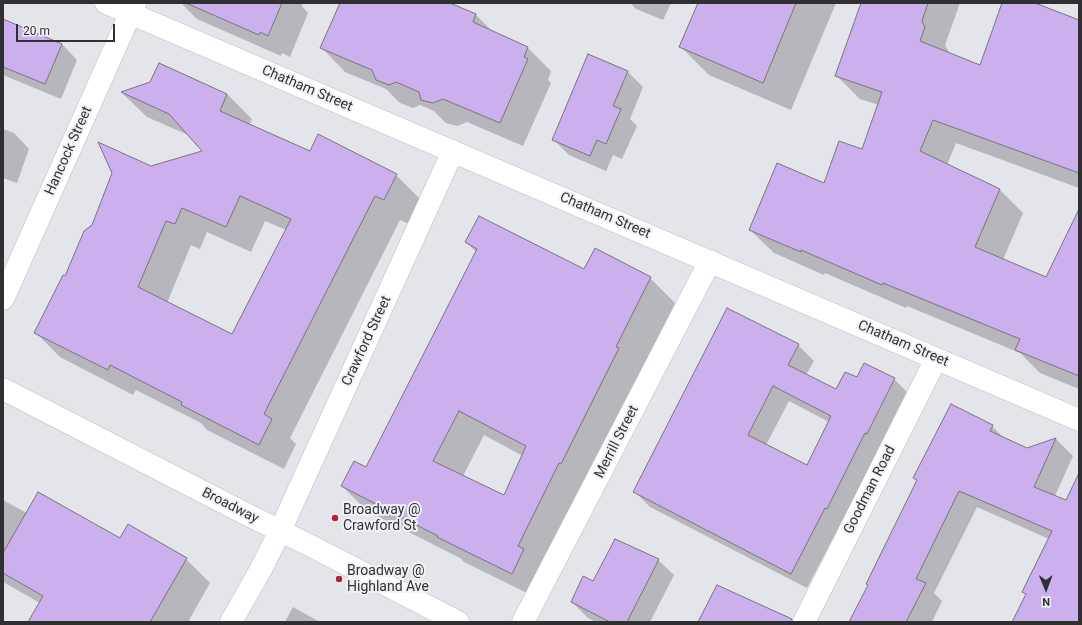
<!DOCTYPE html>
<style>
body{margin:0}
#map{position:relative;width:1082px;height:625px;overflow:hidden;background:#e4e4eb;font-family:Roboto,sans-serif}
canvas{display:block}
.frame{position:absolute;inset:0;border:4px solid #303033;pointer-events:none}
.north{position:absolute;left:1026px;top:569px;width:40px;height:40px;-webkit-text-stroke:3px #f1f1f9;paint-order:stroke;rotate:179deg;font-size:11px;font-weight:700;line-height:16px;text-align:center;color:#303033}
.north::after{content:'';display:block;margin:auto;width:14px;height:18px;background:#303033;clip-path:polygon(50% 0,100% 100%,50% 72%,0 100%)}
.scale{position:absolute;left:16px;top:24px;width:99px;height:18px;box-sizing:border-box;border:2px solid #303033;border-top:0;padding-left:5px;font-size:12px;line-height:14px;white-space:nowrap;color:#303033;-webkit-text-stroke:3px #f1f1f9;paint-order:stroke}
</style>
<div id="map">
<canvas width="1082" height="625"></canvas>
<div class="frame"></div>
<div class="north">N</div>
<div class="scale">20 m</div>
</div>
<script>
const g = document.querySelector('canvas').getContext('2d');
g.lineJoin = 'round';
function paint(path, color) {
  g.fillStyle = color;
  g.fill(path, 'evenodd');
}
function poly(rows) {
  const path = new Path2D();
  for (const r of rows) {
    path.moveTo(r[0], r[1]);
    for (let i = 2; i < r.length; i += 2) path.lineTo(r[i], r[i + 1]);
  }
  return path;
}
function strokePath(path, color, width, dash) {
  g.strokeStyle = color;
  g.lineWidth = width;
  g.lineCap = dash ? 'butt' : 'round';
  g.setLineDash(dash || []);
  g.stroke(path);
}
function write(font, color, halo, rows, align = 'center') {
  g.font = font + ' Roboto,sans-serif';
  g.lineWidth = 4;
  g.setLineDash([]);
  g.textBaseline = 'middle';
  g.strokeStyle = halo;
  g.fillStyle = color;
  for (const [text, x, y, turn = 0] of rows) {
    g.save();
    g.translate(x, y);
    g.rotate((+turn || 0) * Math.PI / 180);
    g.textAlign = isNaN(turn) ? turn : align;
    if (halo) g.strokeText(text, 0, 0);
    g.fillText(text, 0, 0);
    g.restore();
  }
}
paint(poly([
 [181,3,303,3,302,6,308,13,290,57,282,53,281,56,197,19],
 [341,3,448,3,476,15,494,33,528,48,551,71,548,80,551,83,523,146,467,122,457,126,446,123,434,111,420,105,413,108,400,103,386,89,345,72,322,48],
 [630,3,671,3,663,20,636,9],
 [699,3,836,3,791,110,709,75,681,47],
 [870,3,960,3,945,45,949,52,948,53,980,66,1003,3,1033,3,1079,20,1079,188,956,143,947,165,1000,190,1023,213,1003,260,1046,278,1079,227,1079,389,1040,373,1020,353,907,306,906,308,825,273,824,275,774,253,750,230,825,184,863,150,879,105,860,99,837,76],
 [3,21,62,44,77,60,61,99,3,75],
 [627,71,643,87,630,119,637,126,622,159,613,155,606,171,569,155,553,139],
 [151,83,227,94,252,119,249,125,310,152,396,175,421,200,409,224,400,220,290,438,296,444,284,469,207,430,201,423,136,390,133,395,60,357,35,332,66,278,92,226,151,167,204,152,190,136,147,117,122,93],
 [265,221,286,230,232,336,167,303,191,245,200,249,207,232,251,252],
 [3,129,14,133,29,149,17,183,3,178],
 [466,242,585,270,650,278,675,303,641,372,537,598,464,562,460,558,367,511,342,486,367,468,477,253],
 [484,435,523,456,505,497,463,476],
 [798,345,814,361,806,375,837,390,857,378,894,379,910,395,843,524,841,523,807,588,650,507,634,491],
 [789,401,829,422,807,466,766,445],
 [992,426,1005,439,1027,449,1056,439,1073,456,1055,496,1079,507,1079,622,1013,622,1026,595,1024,592,1049,539,977,507,934,593,942,601,932,622,850,622,868,586,867,584,917,481,914,478],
 [3,500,27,513,186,559,210,583,188,622,29,622,40,603,3,582],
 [658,560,674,575,650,622,596,622,588,618,572,602,593,583],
 [293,607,320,622,285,622]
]), '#0003');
const building = poly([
 [186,3,282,3,268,36,260,32,259,35,186,3],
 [340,3,450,3,476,14,473,22,528,47,524,57,528,59,500,123,443,99,433,103,421,100,419,92,396,82,389,85,376,80,372,70,320,48,340,3],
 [698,3,796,3,763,83,679,47,698,3],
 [861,3,928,3,922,21,925,27,920,41,980,65,1002,3,1035,3,1079,20,1079,173,933,120,920,151,1000,189,975,247,1046,277,1079,209,1079,376,1015,350,1020,339,883,283,882,285,801,250,801,252,749,230,777,163,824,183,839,141,862,149,882,92,835,76,861,3],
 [3,19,62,44,45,84,3,67,3,19],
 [588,54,628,71,613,106,621,109,606,144,597,140,590,156,552,140,588,54],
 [159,63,227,94,220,111,310,151,318,134,397,174,384,200,375,196,264,414,272,419,259,445,181,405,182,402,110,365,108,370,34,333,63,275,65,276,84,231,92,225,112,173,98,142,151,166,202,151,169,114,121,92,150,82,159,63],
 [240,196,291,219,232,334,138,287,166,221,175,224,182,208,226,227,240,196],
 [479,216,584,269,595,248,651,277,616,347,619,348,561,464,559,463,518,546,524,549,512,574,437,537,438,536,341,486,354,461,366,467,477,249,465,242,479,216],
 [459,411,526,446,504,495,433,461,459,411],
 [727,308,799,344,788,365,836,389,845,372,857,377,864,363,895,378,867,434,865,433,827,509,825,508,791,574,633,492,727,308],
 [773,386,831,416,807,465,748,435,773,386],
 [951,404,993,425,990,431,1027,448,1056,438,1034,487,1066,500,1079,473,1079,622,1012,622,1026,594,1022,592,1052,531,959,491,916,579,926,583,906,622,849,622,868,585,866,584,917,480,913,478,951,404],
 [38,492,120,538,128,524,187,558,150,622,28,622,43,596,3,573,3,553,38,492],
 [615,539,659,559,627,622,610,622,571,602,583,576,593,581,615,539],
 [717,585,792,619,792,622,698,622,717,585]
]);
paint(building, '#ccafed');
strokePath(building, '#78757b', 1);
const street = poly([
 [106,3,1079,420],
 [3,299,135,3],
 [231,622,261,569,280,531,453,151],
 [523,622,710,261],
 [804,622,936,359]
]);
const secondary = poly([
 [3,389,248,515,309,545,458,622]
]);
strokePath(street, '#bdbcc4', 23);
strokePath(secondary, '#bdbcc4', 23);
strokePath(street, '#fff', 22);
strokePath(secondary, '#fff', 22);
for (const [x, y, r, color] of [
 [335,518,4,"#b42233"],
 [339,579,4,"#b42233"]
]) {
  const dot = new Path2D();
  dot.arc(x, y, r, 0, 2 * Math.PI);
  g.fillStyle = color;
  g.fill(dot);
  strokePath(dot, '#f1f1f9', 1.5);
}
write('14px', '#303033', '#f1f1f9', [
 ["Chatham Street",307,89,23],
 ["Hancock Street",69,151,-66],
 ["Chatham Street",605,216,23],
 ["Crawford Street",367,341,-65],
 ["Chatham Street",903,344,23],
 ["Merrill Street",617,442,-63],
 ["Goodman Road",870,490,-63],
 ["Broadway",230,506,27]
]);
write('14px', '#303033', '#f1f1f9', [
 ["Broadway @",343,510],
 ["Crawford St",343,526],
 ["Broadway @",347,571],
 ["Highland Ave",347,587]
], 'left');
</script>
